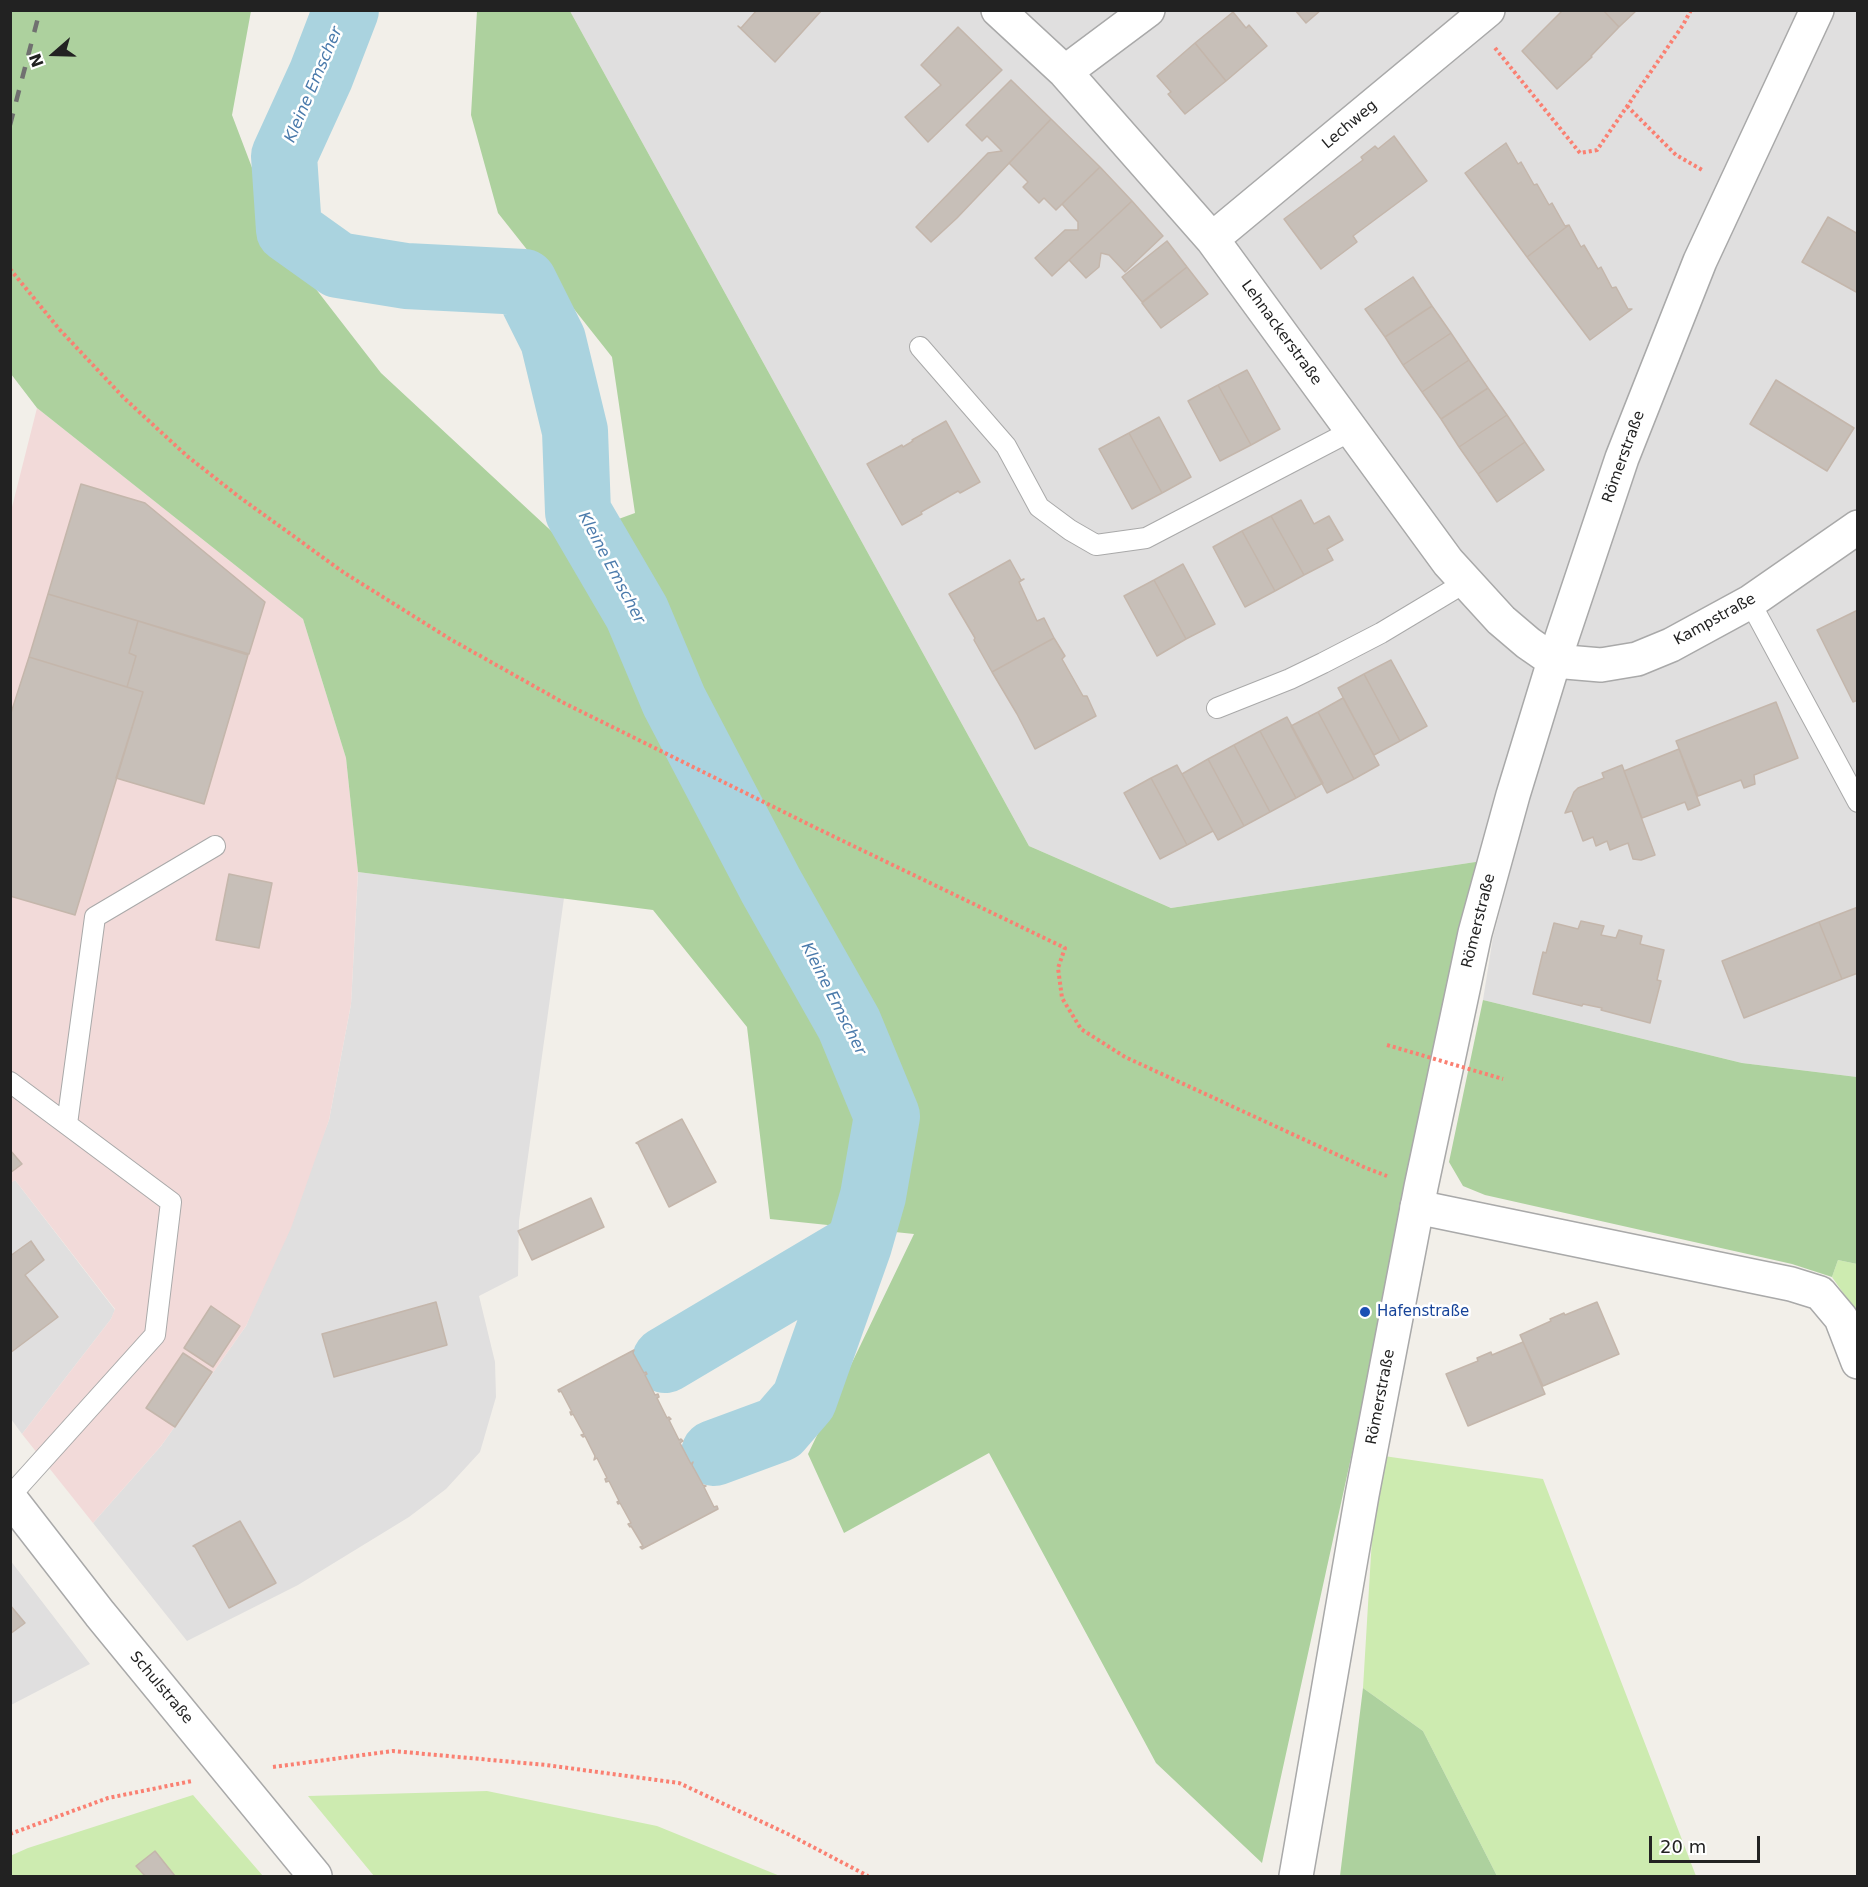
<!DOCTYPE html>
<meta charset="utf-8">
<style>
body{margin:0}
#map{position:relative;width:1868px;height:1887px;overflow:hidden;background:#f2efe9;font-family:"DejaVu Sans",sans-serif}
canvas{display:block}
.frame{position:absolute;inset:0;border:12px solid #222;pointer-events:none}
.north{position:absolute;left:24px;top:24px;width:60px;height:60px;-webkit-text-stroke:4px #fff;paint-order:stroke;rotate:250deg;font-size:16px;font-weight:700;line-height:24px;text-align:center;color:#222}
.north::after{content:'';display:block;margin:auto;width:21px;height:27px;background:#222;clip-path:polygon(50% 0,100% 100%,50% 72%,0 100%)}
.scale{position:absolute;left:1649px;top:1836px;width:111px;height:27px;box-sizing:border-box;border:3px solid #222;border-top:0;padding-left:8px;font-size:18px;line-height:21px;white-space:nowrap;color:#222;-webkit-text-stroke:4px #fff;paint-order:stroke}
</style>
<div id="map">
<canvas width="1868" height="1887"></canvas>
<div class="frame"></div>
<div class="north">N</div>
<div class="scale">20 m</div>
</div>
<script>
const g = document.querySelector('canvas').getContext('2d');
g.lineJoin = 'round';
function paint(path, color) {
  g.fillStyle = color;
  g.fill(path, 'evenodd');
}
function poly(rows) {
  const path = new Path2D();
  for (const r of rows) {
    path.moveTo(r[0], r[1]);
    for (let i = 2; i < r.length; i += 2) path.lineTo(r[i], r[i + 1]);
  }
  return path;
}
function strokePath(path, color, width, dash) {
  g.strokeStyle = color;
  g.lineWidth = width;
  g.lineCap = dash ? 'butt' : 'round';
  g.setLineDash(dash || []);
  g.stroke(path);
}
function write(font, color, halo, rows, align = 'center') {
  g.font = font + ' "DejaVu Sans",sans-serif';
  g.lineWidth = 5;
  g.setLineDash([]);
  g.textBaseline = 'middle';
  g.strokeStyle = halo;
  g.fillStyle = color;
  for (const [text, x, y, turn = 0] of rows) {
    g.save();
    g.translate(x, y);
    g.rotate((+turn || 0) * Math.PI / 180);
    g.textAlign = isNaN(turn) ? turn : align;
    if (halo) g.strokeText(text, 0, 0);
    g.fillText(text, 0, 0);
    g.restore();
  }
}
paint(poly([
 [570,11,1857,11,1857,1077,1742,1063,1483,1000,1493,937,1511,869,1482,861,1171,908,1029,846],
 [358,872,564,898,519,1221,518,1276,479,1296,495,1362,496,1397,480,1452,446,1489,409,1517,298,1585,187,1641,93,1523,161,1446,246,1326,329,1120,351,1004],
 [15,1180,115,1310,111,1319,22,1434,11,1419,10,1183],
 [10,1560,90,1664,11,1705,10,1705]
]), '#e0dfdf');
paint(poly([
 [37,408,303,619,346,758,358,872,351,1004,329,1120,291,1228,246,1326,161,1446,93,1523,22,1434,111,1319,115,1309,15,1180,11,1183,10,515]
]), '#f2dad9');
paint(poly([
 [1838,1260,1857,1264,1857,1313,1832,1277],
 [1377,1455,1543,1479,1696,1876,1497,1876,1423,1731,1363,1688],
 [487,1791,657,1826,780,1876,374,1876,308,1796],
 [193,1795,263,1876,11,1876,10,1856,28,1848]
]), '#cdebb0');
paint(poly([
 [11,11,251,11,232,115,281,244,381,373,561,540,635,513,612,357,498,213,471,115,477,11,570,11,1029,846,1171,908,1482,861,1262,1863,1156,1763,989,1453,844,1533,808,1454,914,1234,770,1219,747,1027,653,910,358,872,346,758,303,619,37,408,11,374],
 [1483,1000,1742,1063,1857,1077,1857,1264,1838,1260,1832,1277,1792,1264,1485,1195,1463,1186,1449,1162],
 [1363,1688,1423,1731,1497,1876,1340,1876]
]), '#add19e');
strokePath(poly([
 [346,10,321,75,284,156,289,230,338,265,406,276,524,282,553,340,575,431,578,512,637,613,674,701,771,886,849,1024,887,1116,873,1196,859,1245,804,1400,779,1429,714,1453],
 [665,1360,859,1245]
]), '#aad3df', 66);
const building = poly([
 [757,10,822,10,775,62,738,26,741,28,757,10],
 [1295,10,1321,10,1306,23,1295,10],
 [1563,10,1603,10,1619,27,1591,56,1592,57,1557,89,1522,51,1563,10],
 [1603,10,1637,10,1619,27,1603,10],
 [1233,12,1246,28,1249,25,1267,46,1226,81,1195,43,1233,12],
 [958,27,1002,70,928,142,905,117,941,85,921,65,958,27],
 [1195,43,1226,81,1185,114,1168,94,1171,92,1157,76,1195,43],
 [1011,80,1051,119,957,218,931,242,916,227,988,153,1002,151,987,136,982,141,966,125,1011,80],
 [1051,119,1100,167,1056,210,1044,198,1039,203,1023,187,1028,182,1009,163,1051,119],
 [1394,136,1427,181,1353,236,1357,242,1321,269,1284,219,1363,160,1361,157,1375,146,1378,149,1394,136],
 [1506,143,1518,164,1521,162,1534,185,1537,184,1549,205,1552,203,1565,226,1569,225,1527,257,1465,173,1506,143],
 [1100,167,1132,201,1052,276,1035,258,1065,230,1078,230,1078,222,1062,204,1100,167],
 [1132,201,1163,236,1125,272,1109,255,1101,253,1099,267,1086,278,1069,260,1132,201],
 [1828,217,1858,234,1858,293,1802,262,1828,217],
 [1569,225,1581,247,1584,245,1598,269,1601,267,1612,288,1616,287,1628,309,1632,309,1590,340,1527,257,1569,225],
 [1167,241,1187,267,1142,302,1122,277,1167,241],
 [1187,267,1208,294,1161,328,1142,303,1187,267],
 [1413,277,1432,306,1385,337,1365,309,1413,277],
 [1432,306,1451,333,1403,365,1385,337,1432,306],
 [1451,333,1469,360,1422,392,1403,365,1451,333],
 [1469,360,1488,388,1441,419,1422,392,1469,360],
 [1247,370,1280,429,1251,445,1218,385,1247,370],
 [1776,380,1854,428,1827,471,1750,424,1776,380],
 [1218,385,1251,445,1220,461,1188,401,1218,385],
 [1488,388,1507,415,1459,447,1441,419,1488,388],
 [1507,415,1525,442,1478,474,1459,447,1507,415],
 [1159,417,1191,477,1162,493,1129,433,1159,417],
 [946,421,980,482,960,493,958,491,921,512,922,514,902,525,867,464,902,445,903,447,913,441,912,440,946,421],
 [1129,433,1162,493,1132,509,1099,449,1129,433],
 [1525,442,1544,470,1497,502,1478,474,1525,442],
 [81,484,145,503,265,602,249,654,48,594,81,484],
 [1301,500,1314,524,1329,516,1343,540,1327,549,1333,560,1304,575,1271,516,1301,500],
 [1271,516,1304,575,1275,591,1242,531,1271,516],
 [1242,531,1275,591,1245,607,1213,547,1242,531],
 [1010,560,1021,580,1024,579,1019,582,1037,621,1044,618,1054,638,992,672,974,640,975,638,949,594,1010,560],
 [1183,564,1215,624,1186,639,1154,580,1183,564],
 [1154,580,1186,639,1157,656,1124,596,1154,580],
 [48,594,138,621,129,653,136,656,127,687,29,657,48,594],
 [1858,610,1858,700,1853,702,1817,630,1858,610],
 [138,621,248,655,204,804,116,778,143,692,127,687,136,656,129,653,138,621],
 [1054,638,1065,656,1062,659,1083,696,1087,696,1096,716,1035,749,1017,714,992,672,1054,638],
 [29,657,143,692,75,915,10,896,10,716,29,657],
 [1391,660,1427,726,1400,741,1364,674,1391,660],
 [1364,674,1400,741,1374,755,1338,688,1364,674],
 [1343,698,1379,765,1354,779,1318,712,1343,698],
 [1776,702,1798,758,1754,775,1755,784,1744,788,1741,780,1698,796,1676,741,1776,702],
 [1318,712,1354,779,1327,793,1291,726,1318,712],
 [1287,717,1323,783,1296,798,1260,731,1287,717],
 [1260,731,1296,798,1270,812,1234,745,1260,731],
 [1234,745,1270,812,1244,826,1208,759,1234,745],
 [1679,749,1700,805,1688,810,1685,802,1642,818,1624,771,1679,749],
 [1208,759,1244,826,1218,840,1182,774,1208,759],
 [1177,765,1213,831,1187,845,1151,778,1177,765],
 [1622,765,1655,855,1641,860,1633,859,1628,843,1610,850,1607,841,1596,846,1593,837,1583,841,1572,811,1565,813,1574,792,1578,788,1604,778,1602,773,1622,765],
 [1151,778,1187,845,1160,859,1124,793,1151,778],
 [229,874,272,883,259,948,216,940,229,874],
 [1858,907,1858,973,1842,979,1819,922,1858,907],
 [1581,921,1604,926,1601,935,1616,938,1619,930,1642,936,1640,944,1664,950,1657,980,1661,981,1650,1023,1601,1010,1602,1008,1583,1004,1582,1006,1533,994,1543,952,1546,953,1554,923,1578,929,1581,921],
 [1819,922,1842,979,1744,1018,1722,961,1819,922],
 [682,1119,716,1182,669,1207,638,1144,636,1143,682,1119],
 [10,1150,22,1164,10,1173,10,1150],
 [591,1198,604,1227,532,1260,518,1231,591,1198],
 [31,1241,44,1260,25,1275,58,1317,10,1353,10,1256,31,1241],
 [436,1302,447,1345,334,1377,322,1334,436,1302],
 [1597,1302,1619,1354,1543,1386,1520,1335,1551,1321,1550,1319,1564,1313,1565,1315,1597,1302],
 [211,1306,240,1326,213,1367,184,1348,211,1306],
 [1523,1342,1545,1394,1468,1426,1446,1374,1478,1361,1477,1358,1491,1352,1492,1355,1523,1342],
 [634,1350,633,1353,644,1373,646,1372,647,1374,645,1375,655,1395,658,1394,659,1397,657,1398,667,1418,669,1417,671,1419,669,1420,679,1440,681,1439,683,1441,680,1443,691,1464,693,1462,692,1465,703,1485,706,1486,704,1487,714,1507,717,1506,718,1509,642,1549,640,1547,643,1546,631,1526,630,1527,628,1524,631,1523,620,1503,618,1504,617,1502,619,1501,609,1481,606,1482,605,1479,607,1478,597,1458,594,1460,595,1456,585,1436,583,1437,581,1435,584,1434,573,1414,571,1415,570,1412,572,1412,561,1391,559,1392,558,1390,634,1350],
 [183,1353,212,1372,175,1427,146,1408,183,1353],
 [240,1521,276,1583,229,1608,195,1547,193,1546,240,1521],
 [10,1605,25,1623,10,1634,10,1605],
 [155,1851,175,1876,145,1876,136,1866,155,1851]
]);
paint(building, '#c7bfb8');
strokePath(building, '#c4b6ab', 1.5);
const service = poly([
 [920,347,1006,446,1039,507,1070,530,1096,545,1146,538,1353,430],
 [1750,602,1858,802],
 [1217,708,1290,679,1323,663,1381,633,1466,582],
 [10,1082,171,1202,155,1335,10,1496],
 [67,1124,95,917,215,846]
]);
const minor = poly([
 [998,10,1065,72,1212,239,1448,562,1501,620,1528,643,1554,661,1601,665,1637,659,1671,645,1750,602,1858,527],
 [1065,72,1148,10],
 [1212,239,1488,10],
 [1417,1207,1791,1284,1820,1293,1841,1318,1858,1362],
 [10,1498,100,1614,315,1876]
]);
const tertiary = poly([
 [1296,1876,1362,1495,1421,1187,1475,933,1513,795,1554,661,1622,458,1700,261,1817,10]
]);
strokePath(service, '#a9a9a9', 22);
strokePath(minor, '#a9a9a9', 36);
strokePath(tertiary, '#a9a9a9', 36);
strokePath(poly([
 [1495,48,1580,153,1597,150,1683,25,1691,10],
 [1627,106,1676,155,1704,171],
 [10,269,60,330,124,398,187,456,238,496,343,572,450,639,564,703,814,827,1065,948,1058,968,1062,998,1081,1029,1125,1057,1366,1168,1387,1176],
 [273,1767,393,1751,546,1765,679,1783,790,1835,868,1876],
 [10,1834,108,1798,192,1781]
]), '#fa8072', 4, [3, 3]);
strokePath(service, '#fff', 20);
strokePath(minor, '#fff', 33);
strokePath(tertiary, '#fff', 33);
strokePath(poly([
 [10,125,40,10]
]), '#707070', 4.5, [12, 12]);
strokePath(poly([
 [1387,1045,1503,1079]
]), '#fa8072', 4, [3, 3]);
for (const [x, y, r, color] of [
 [1365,1312,6,"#1a4fb4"]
]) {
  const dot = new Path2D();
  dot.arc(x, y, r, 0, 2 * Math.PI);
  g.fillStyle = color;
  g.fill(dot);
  strokePath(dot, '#fff', 2);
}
write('15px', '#222', '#fff', [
 ["Lechweg",1350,125,-40],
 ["Lehnackerstraße",1281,333,54],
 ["Römerstraße",1624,457,-70],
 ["Kampstraße",1715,620,-29],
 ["Römerstraße",1479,921,-76],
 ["Römerstraße",1381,1397,-79],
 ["Schulstraße",161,1688,50]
]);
write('15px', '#164399', '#fff', [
 ["Hafenstraße",1377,1312]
], 'left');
write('italic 16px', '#4a7aab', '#fff', [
 ["Kleine Emscher",314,85,-67],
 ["Kleine Emscher",611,568,62],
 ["Kleine Emscher",833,999,63]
]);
</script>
